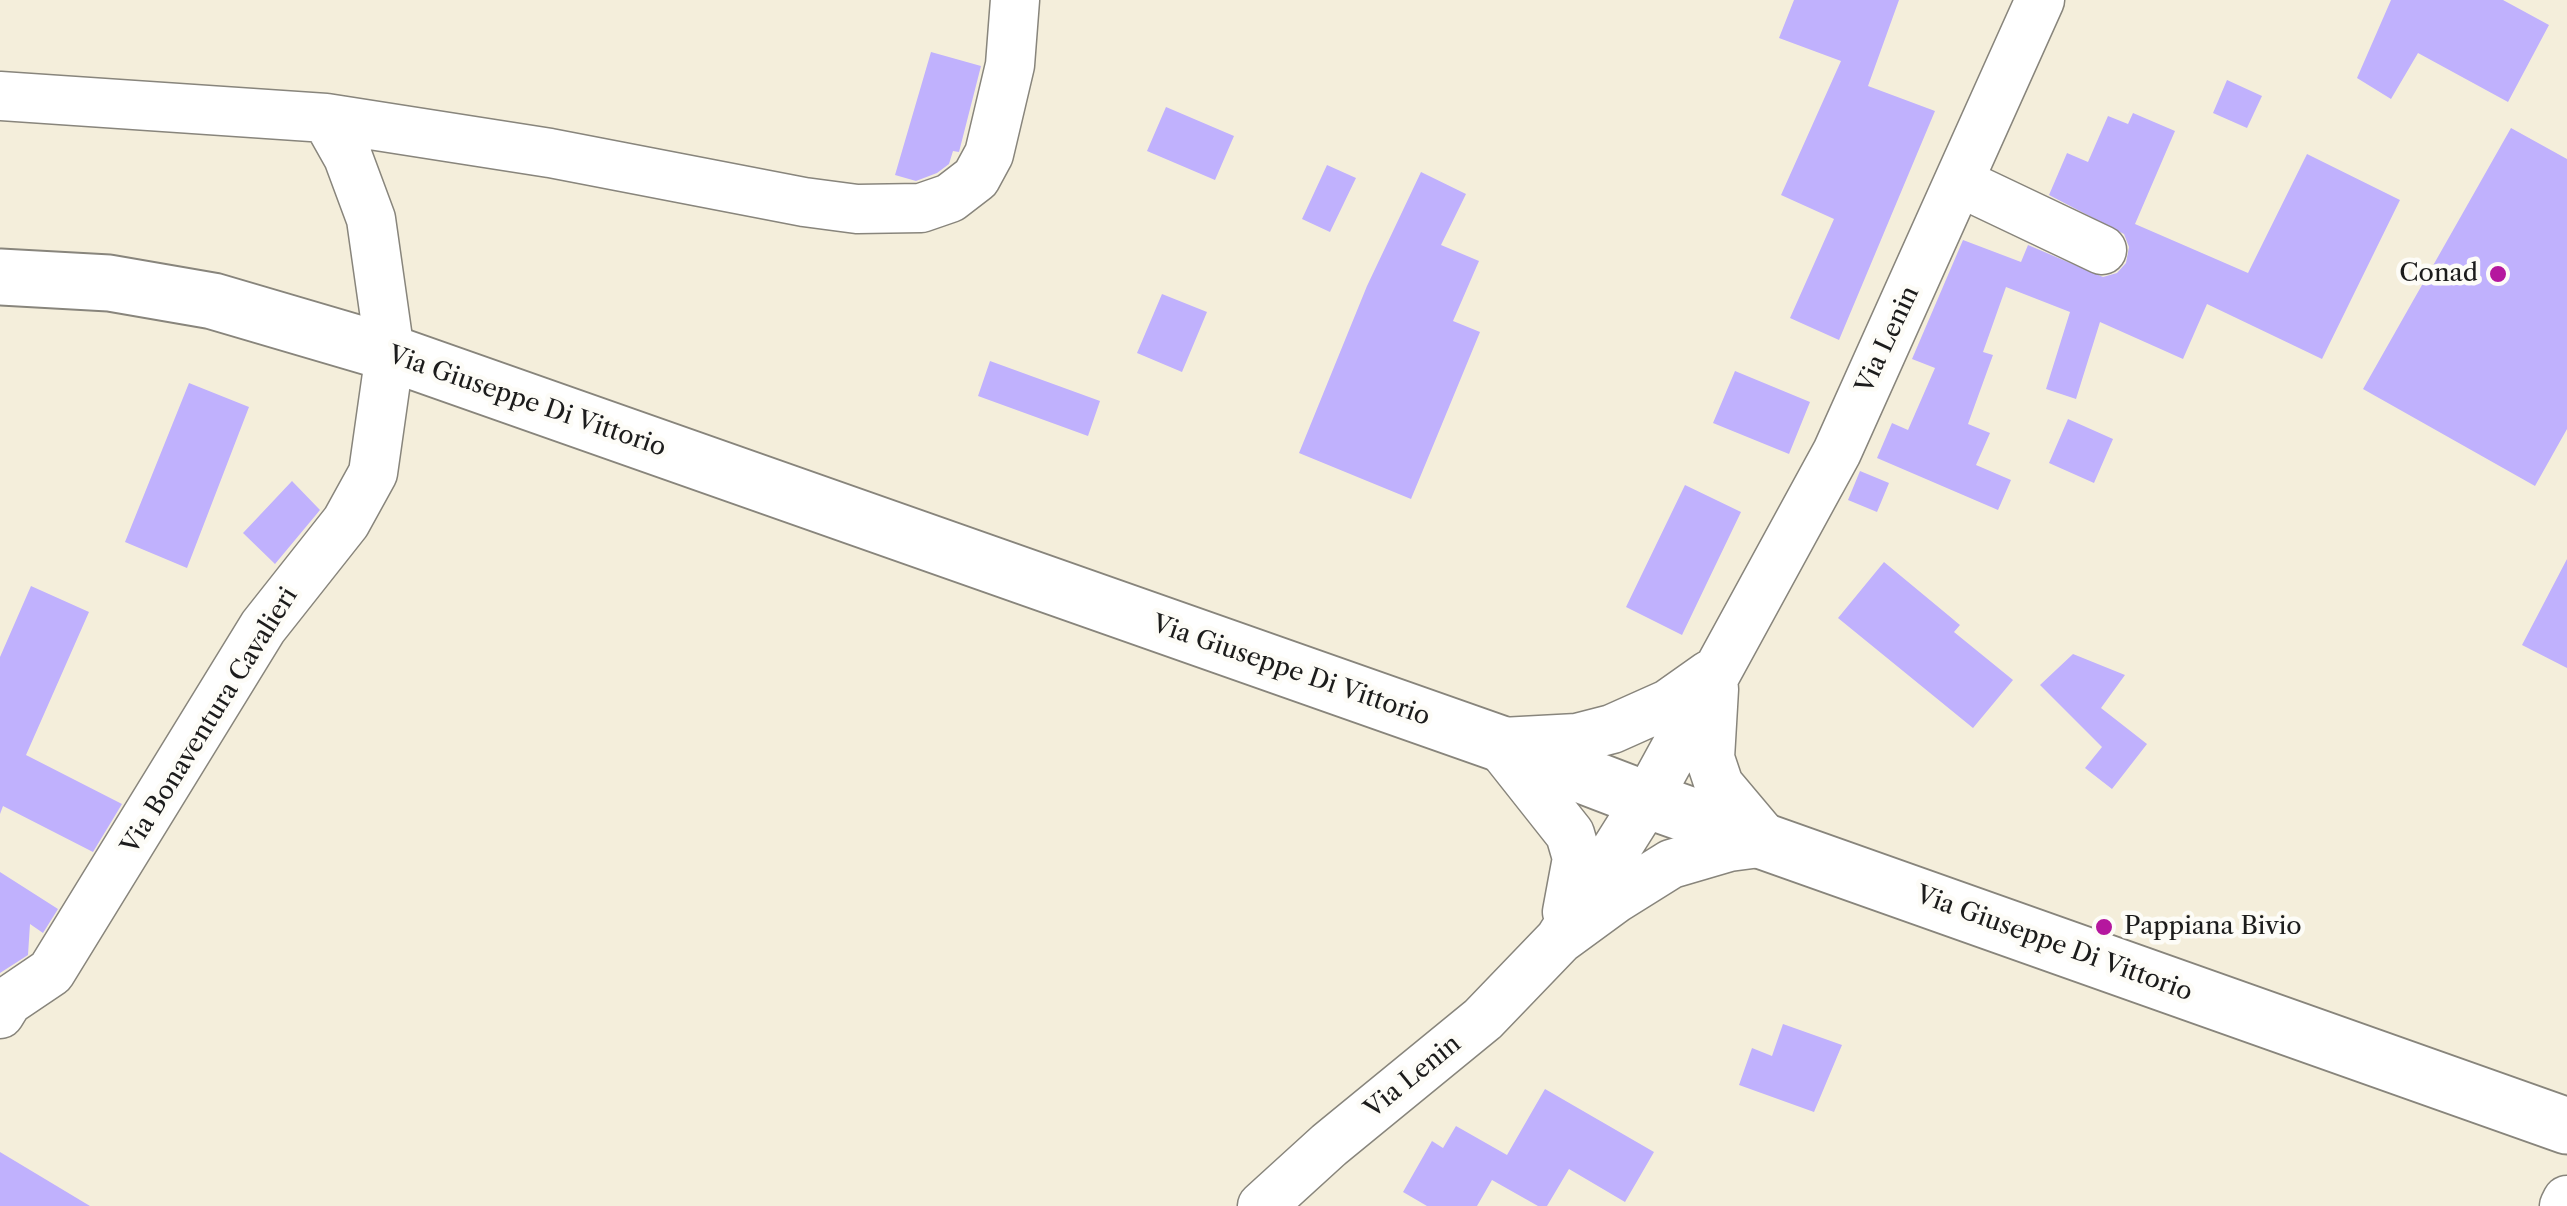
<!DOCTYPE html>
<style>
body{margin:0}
canvas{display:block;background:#f4eedb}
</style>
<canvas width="2567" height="1206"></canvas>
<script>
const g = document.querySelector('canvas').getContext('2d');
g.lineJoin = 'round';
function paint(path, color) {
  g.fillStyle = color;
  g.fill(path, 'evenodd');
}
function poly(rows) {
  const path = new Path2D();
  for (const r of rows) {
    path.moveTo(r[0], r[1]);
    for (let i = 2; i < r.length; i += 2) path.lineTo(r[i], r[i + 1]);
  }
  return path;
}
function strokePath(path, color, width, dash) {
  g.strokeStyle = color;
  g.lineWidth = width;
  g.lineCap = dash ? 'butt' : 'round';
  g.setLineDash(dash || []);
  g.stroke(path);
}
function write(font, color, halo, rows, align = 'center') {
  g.font = font + ' "Libre Caslon Text",serif';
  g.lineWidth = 9;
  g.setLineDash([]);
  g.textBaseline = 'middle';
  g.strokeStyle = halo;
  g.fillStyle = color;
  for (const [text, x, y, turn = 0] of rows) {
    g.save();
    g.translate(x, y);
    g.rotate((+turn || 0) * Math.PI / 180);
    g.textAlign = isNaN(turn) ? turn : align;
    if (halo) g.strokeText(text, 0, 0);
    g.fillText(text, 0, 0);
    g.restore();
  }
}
paint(poly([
 [1794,0,1899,0,1868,86,1935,111,1839,340,1790,318,1834,219,1781,195,1841,61,1779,38],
 [2391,0,2503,0,2549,25,2508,102,2418,53,2391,99,2357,78],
 [931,52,981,66,959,152,953,151,949,164,937,173,916,181,895,175],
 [2227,80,2262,96,2247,128,2213,113],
 [1166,107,1234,136,1215,180,1147,151],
 [2133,113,2175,131,2135,224,2248,273,2307,154,2400,200,2322,359,2207,304,2183,359,2100,322,2076,399,2046,389,2070,312,2006,287,1983,352,1993,355,1968,424,1990,433,1976,465,2011,480,1998,510,1877,458,1892,423,1908,430,1935,368,1912,359,1963,240,2021,262,2028,245,2103,277,2117,273,2126,263,2129,247,2124,234,2049,195,2067,153,2088,162,2108,116,2128,124],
 [2511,128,2567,159,2567,429,2535,486,2363,389],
 [1327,165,1356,178,1330,232,1302,219],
 [1421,172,1466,194,1441,245,1479,261,1453,321,1480,332,1411,499,1299,453,1367,286],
 [1162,294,1207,312,1182,372,1137,353],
 [990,361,1100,401,1088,436,978,396],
 [1735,371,1810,402,1789,454,1713,423],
 [189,383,249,407,187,568,125,542],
 [2068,419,2113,439,2094,483,2049,463],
 [1860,471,1889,483,1877,512,1848,500],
 [292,481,320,510,275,564,243,533],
 [1685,485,1741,512,1682,635,1626,607],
 [2567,559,2567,668,2522,645],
 [1884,562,1960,625,1954,632,2013,680,1973,728,1838,618],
 [31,586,89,612,26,755,122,804,93,852,3,806,0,814,0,657],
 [2073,654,2125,675,2101,708,2147,744,2112,789,2085,768,2102,747,2040,685],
 [0,872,58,909,43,933,30,924,28,955,0,973],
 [1783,1024,1842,1045,1814,1112,1739,1085,1752,1048,1772,1056],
 [1545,1089,1654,1152,1625,1202,1569,1169,1547,1206,1538,1206,1492,1180,1477,1206,1427,1206,1403,1192,1432,1141,1443,1148,1456,1126,1507,1155],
 [0,1152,90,1206,0,1206]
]), '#c0b1fd');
const minor = poly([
 [0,96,326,118],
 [1961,183,2102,250],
 [1714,689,1710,758,1719,785,1767,842],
 [1502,742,1577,738,1612,729,1668,704,1709,675],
 [1498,743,1570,834,1577,858,1567,912],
 [1559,940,1647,800,1837,452,2040,0],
 [0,1014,8,1001,51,972,263,627,346,522,373,473,390,353,371,219,348,157,326,118,550,153,804,202,857,209,921,208,950,198,976,178,989,154,1010,65,1015,0],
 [1262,1206,1329,1145,1483,1019,1559,940,1615,899,1671,864,1729,847,1767,842],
 [2564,1206,2567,1200]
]);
const major = poly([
 [0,277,109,283,213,301,390,353,1498,743,1647,800,2567,1126]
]);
strokePath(minor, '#88857c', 51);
strokePath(major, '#88857c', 59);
strokePath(minor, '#fff', 48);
strokePath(major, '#fff', 55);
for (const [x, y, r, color] of [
 [2498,274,10,"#b5179e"],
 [2104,927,10,"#b5179e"]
]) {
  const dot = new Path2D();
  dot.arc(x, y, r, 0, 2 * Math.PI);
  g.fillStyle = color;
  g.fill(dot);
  strokePath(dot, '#fdfcf7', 4);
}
write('25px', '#1c1c1c', '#fdfcf7', [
 ["Conad",2478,274],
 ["Pappiana Bivio",2124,927,"left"]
], 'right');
write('25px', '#1c1c1c', '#fdfcf7', [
 ["Via Lenin",1888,340,-65],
 ["Via Giuseppe Di Vittorio",527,402,19],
 ["Via Giuseppe Di Vittorio",1291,671,19],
 ["Via Bonaventura Cavalieri",210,721,-58],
 ["Via Giuseppe Di Vittorio",2054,944,20],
 ["Via Lenin",1413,1077,-39]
]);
</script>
